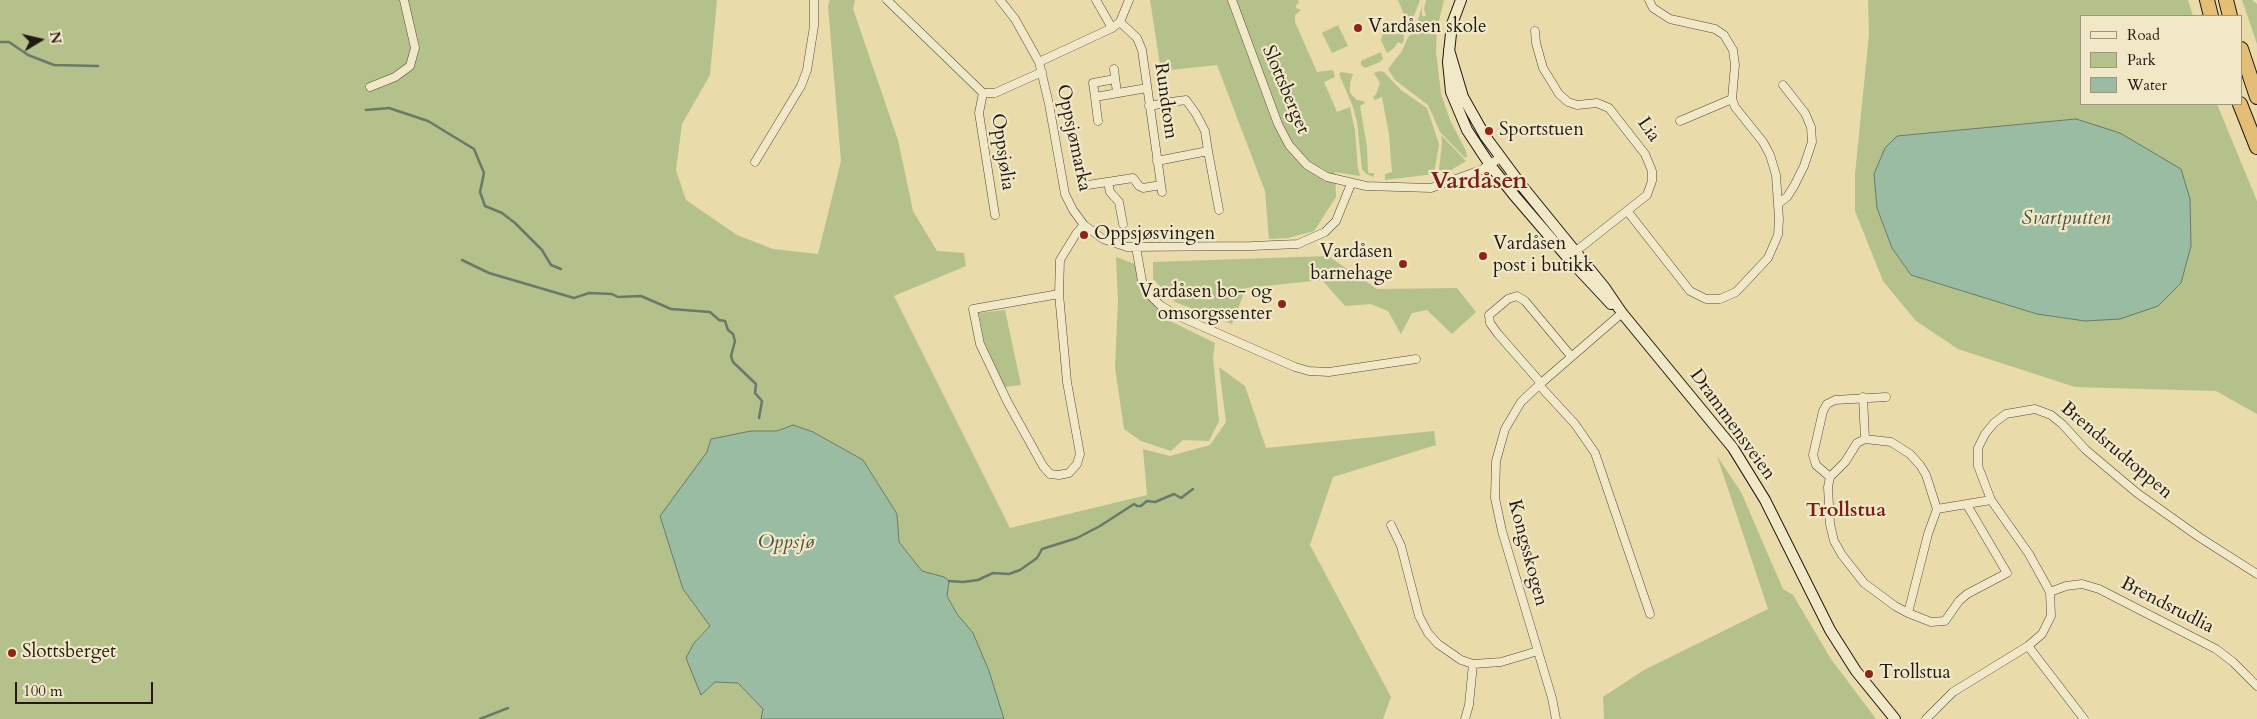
<!DOCTYPE html>
<meta charset="utf-8">
<style>
body{margin:0}
#map{position:relative;width:2257px;height:719px;overflow:hidden;background:#e9dbaa;font-family:Cardo,serif}
canvas{display:block}
.legend{position:absolute;left:2080px;top:15px;width:162px;height:90px;box-sizing:border-box;background:#f1e8c8;border:1px solid #9f957f;margin:0;padding:6px 9px;list-style:none;font-size:15px;color:#231812}
.legend li{display:flex;align-items:center;gap:10px;height:25px}
.legend b{width:25px;border:1px solid #9f957f}
.north{position:absolute;left:15px;top:15px;width:50px;height:50px;-webkit-text-stroke:4px #f1e8c8;paint-order:stroke;rotate:81deg;font-size:14px;font-weight:700;line-height:20px;text-align:center;color:#231812}
.north::after{content:'';display:block;margin:auto;width:18px;height:22px;background:#231812;clip-path:polygon(50% 0,100% 100%,50% 72%,0 100%)}
.scale{position:absolute;left:15px;top:682px;width:138px;height:22px;box-sizing:border-box;border:2px solid #231812;border-top:0;padding-left:6px;font-size:15px;line-height:18px;white-space:nowrap;color:#231812;-webkit-text-stroke:4px #f1e8c8;paint-order:stroke}
</style>
<div id="map">
<canvas width="2257" height="719"></canvas>
<ul class="legend">
<li><b style="height:6px;background:#f1e8c8"></b>Road</li>
<li><b style="height:14px;background:#b4c18a"></b>Park</li>
<li><b style="height:14px;background:#99bca3"></b>Water</li>
</ul>
<div class="north">N</div>
<div class="scale">100 m</div>
</div>
<script>
const g = document.querySelector('canvas').getContext('2d');
g.lineJoin = 'round';
function paint(path, color) {
  g.fillStyle = color;
  g.fill(path, 'evenodd');
}
function poly(rows) {
  const path = new Path2D();
  for (const r of rows) {
    path.moveTo(r[0], r[1]);
    for (let i = 2; i < r.length; i += 2) path.lineTo(r[i], r[i + 1]);
  }
  return path;
}
function strokePath(path, color, width, dash) {
  g.strokeStyle = color;
  g.lineWidth = width;
  g.lineCap = dash ? 'butt' : 'round';
  g.setLineDash(dash || []);
  g.stroke(path);
}
function write(font, color, halo, rows, align = 'center') {
  g.font = font + ' Cardo,serif';
  g.lineWidth = 4.5;
  g.setLineDash([]);
  g.textBaseline = 'middle';
  g.strokeStyle = halo;
  g.fillStyle = color;
  for (const [text, x, y, turn = 0] of rows) {
    g.save();
    g.translate(x, y);
    g.rotate((+turn || 0) * Math.PI / 180);
    g.textAlign = isNaN(turn) ? turn : align;
    if (halo) g.strokeText(text, 0, 0);
    g.fillText(text, 0, 0);
    g.restore();
  }
}
paint(poly([
 [0,0,717,0,710,75,682,124,676,170,686,200,737,235,773,249,818,254,841,161,828,6,830,0,855,0,853,9,898,140,913,211,937,251,964,253,966,266,894,296,1010,528,1147,495,1143,449,1170,456,1210,445,1226,422,1219,367,1245,386,1266,448,1434,431,1436,445,1333,477,1310,545,1391,697,1383,719,1004,719,989,671,973,633,957,614,947,595,943,577,922,571,899,542,897,514,863,460,813,432,793,425,777,431,751,431,711,439,707,452,683,589,710,626,694,643,701,695,715,682,738,683,764,709,761,719,0,719],
 [1150,0,1298,0,1299,3,1296,5,1296,8,1301,10,1295,15,1295,22,1317,72,1333,70,1335,77,1324,82,1337,112,1350,107,1355,131,1358,169,1360,175,1360,176,1335,172,1336,197,1314,231,1288,238,1269,239,1265,191,1217,65,1161,71],
 [1398,0,1420,0,1411,24,1408,24],
 [1426,0,1444,0,1437,29,1436,52,1441,94,1450,120,1466,151,1467,158,1464,157,1440,132,1428,105,1395,80,1388,69,1402,51,1408,37,1415,31,1422,6,1422,16,1426,16,1424,9],
 [1868,0,2188,0,2193,16,2081,16,2081,104,2217,104,2257,201,2257,414,2216,391,2075,387,1958,349,1916,321,1883,281,1855,211,1855,174,1869,34],
 [2076,119,2085,321,2037,314,1911,275,1892,248,1877,208,1898,136],
 [2242,0,2252,0,2257,4,2257,44],
 [1403,21,1404,40,1402,44,1398,42,1394,48,1387,53,1381,40,1384,29],
 [1338,25,1348,46,1332,53,1322,33],
 [1381,52,1383,59,1380,62,1365,68,1361,65,1361,61],
 [1379,71,1384,72,1401,90,1427,108,1439,144,1434,174,1385,180,1385,174,1392,172,1389,134,1382,97,1375,100,1373,97,1376,94,1380,83,1374,73],
 [1341,72,1353,74,1350,83,1350,93,1357,100,1363,101,1365,103,1360,106,1367,147,1368,173,1374,173,1374,177,1366,174,1362,169,1357,122,1353,107,1339,74],
 [1441,135,1466,161,1446,173,1439,170,1442,142],
 [1328,256,1377,289,1457,288,1476,312,1452,334,1427,310,1412,313,1401,334,1388,311,1371,304,1345,306,1322,280,1246,288,1232,324,1175,302,1153,279,1153,262],
 [1116,257,1135,264,1139,282,1150,301,1166,319,1215,343,1213,357,1219,421,1209,441,1183,440,1171,451,1141,441,1124,429,1115,367,1118,301],
 [1005,310,1021,385,1004,387,984,341,979,313],
 [1717,456,1741,492,1783,589,1793,595,1831,659,1876,719,1604,719,1603,697,1644,670,1768,609]
]), '#b4c18a');
const water = poly([
 [2076,119,2120,133,2181,169,2190,199,2191,246,2181,283,2158,306,2120,319,2085,321,2037,314,1911,275,1892,248,1877,208,1874,174,1885,148,1897,136,2076,119],
 [793,425,813,432,863,460,897,514,899,542,922,571,944,577,949,581,947,596,957,614,973,633,989,671,1004,719,761,719,763,709,738,683,715,682,701,695,686,658,694,643,710,626,683,589,660,516,707,452,711,439,751,431,777,431,793,425]
]);
paint(water, '#99bca3');
strokePath(water, '#6a7a69', 1);
strokePath(poly([
 [0,42,9,42,28,55,54,65,98,66],
 [366,110,389,108,428,121,474,149,484,173,480,192,485,206,502,213,515,223,542,250,551,265,561,269],
 [462,260,489,273,574,298,589,293,612,294,618,297,641,296,671,309,710,312,719,320,725,321,728,330,733,334,735,341,731,356,733,362,756,384,755,393,762,401,759,418],
 [949,581,963,582,978,580,993,573,1009,574,1020,570,1037,558,1042,549,1077,538,1100,526,1134,504,1137,506,1141,506,1147,501,1155,502,1174,494,1181,498,1193,489],
 [480,719,508,708]
]), '#6a7a69', 2.5);
const minor = poly([
 [887,0,983,93,979,113,995,215],
 [1000,0,1015,19,1039,62,1049,104,1065,194,1073,210,1084,225,1103,239,1127,247,1252,246,1298,244,1325,232,1336,221,1351,184],
 [1096,0,1112,28],
 [1232,0,1278,124,1289,145,1307,165,1327,177,1366,186,1431,188,1481,170,1500,158],
 [1120,22,1137,38,1142,50,1162,192],
 [1535,31,1536,43,1543,68,1559,94,1568,102,1577,105,1597,103,1609,108,1645,154,1652,171,1652,181,1647,195,1571,255],
 [1039,62,1112,28,1120,22,1129,0],
 [1114,69,1117,93],
 [1115,79,1093,83,1095,97,1147,88],
 [370,87,395,77,410,66,415,48,404,0],
 [983,93,995,93,1042,72],
 [1095,97,1098,121],
 [1171,102,1186,100,1196,114,1205,131,1208,151],
 [1149,106,1160,104],
 [1680,121,1732,99],
 [1157,161,1208,151,1219,210],
 [755,162,801,86,807,70,814,26,814,0],
 [1108,182,1110,192,1119,202,1123,224],
 [1088,185,1133,178,1139,186,1143,188,1161,185],
 [1778,204,1787,197,1794,186,1804,166,1812,142,1811,127,1805,113,1783,85],
 [1628,212,1690,291,1706,299,1720,299,1736,292,1768,258,1778,235,1779,219,1776,175,1770,155,1763,142,1735,107,1732,99,1735,65,1733,50,1724,35,1715,29,1670,19,1653,8,1649,0],
 [1136,247,1142,281,1150,295,1160,305,1176,315,1295,367,1309,371,1329,372,1416,359],
 [1059,294,1067,382,1080,454,1077,464,1069,473,1059,475,1050,474,1043,466,1007,401,980,344,973,309,1059,294,1060,260,1076,234,1084,225],
 [1622,313,1539,385,1575,424,1595,453,1650,614],
 [1541,383,1498,334,1490,323,1489,315,1508,299,1517,296,1525,301,1571,356],
 [1539,385,1521,402,1505,429,1496,461,1495,498,1502,531,1552,698,1556,719],
 [1863,397,1865,439],
 [1830,477,1816,465,1813,455,1823,411,1827,404,1835,400,1886,397],
 [1937,509,1926,475,1920,465,1910,454,1891,442,1865,439,1857,443,1845,462,1830,477,1828,487,1830,524,1834,541,1842,555,1864,583,1895,606,1908,613,1928,534,1937,509,1991,500],
 [1391,525,1401,546,1419,616,1428,633,1438,644,1461,660,1473,664,1501,662,1538,651],
 [2050,592,2066,586,2082,584,2099,589,2216,649,2233,662,2257,686],
 [1908,613,1931,622,1945,621,1959,601,1967,594,2007,573,1967,505],
 [2028,646,2084,719],
 [1465,719,1469,705,1473,664],
 [1926,719,1953,692,2028,646,2042,634,2051,616,2050,592,2029,554,1991,500,1978,466,1978,448,1985,434,1994,423,2006,414,2035,409,2051,415,2062,424,2086,450,2137,493,2199,537,2257,574]
]);
const secondary = poly([
 [1461,0,1452,24,1448,62,1451,92,1467,130,1490,165,1513,194,1568,258,1611,304],
 [1449,50,1463,97,1485,136,1522,186,1605,288,1622,313,1733,448,1765,500,1830,630,1856,671,1895,719]
]);
const motorway = poly([
 [2207,0,2211,16],
 [2226,0,2230,16],
 [2241,49,2257,97],
 [2240,104,2257,147]
]);
strokePath(minor, '#544938', 9);
strokePath(secondary, '#231812', 12);
strokePath(motorway, '#231812', 16);
strokePath(minor, '#f1e8c8', 8);
strokePath(secondary, '#f1e8c8', 10);
strokePath(motorway, '#e4be75', 14);
for (const [x, y, r, color] of [
 [1358,28,5,"#8f2418"],
 [1489,131,5,"#8f2418"],
 [1084,235,5,"#8f2418"],
 [1483,256,5,"#8f2418"],
 [1403,264,5,"#8f2418"],
 [1282,304,5,"#8f2418"],
 [12,653,5,"#8f2418"],
 [1869,674,5,"#8f2418"]
]) {
  const dot = new Path2D();
  dot.arc(x, y, r, 0, 2 * Math.PI);
  g.fillStyle = color;
  g.fill(dot);
  strokePath(dot, '#f1e8c8', 2);
}
write('19px', '#231812', '#f1e8c8', [
 ["Vardåsen skole",1368,28],
 ["Sportstuen",1499,131],
 ["Oppsjøsvingen",1094,235],
 ["Vardåsen",1493,245],
 ["post i butikk",1493,267],
 ["Vardåsen",1393,253,"right"],
 ["barnehage",1393,275,"right"],
 ["Vardåsen bo- og",1272,293,"right"],
 ["omsorgssenter",1272,315,"right"],
 ["Slottsberget",22,653],
 ["Trollstua",1879,674]
], 'left');
write('19px', '#231812', '#f1e8c8', [
 ["Slottsberget",1285,90,67],
 ["Rundtom",1165,101,82],
 ["Lia",1648,130,55],
 ["Oppsjømarka",1073,138,78],
 ["Oppsjølia",1002,152,82],
 ["Drammensveien",1732,425,54],
 ["Brendsrudtoppen",2116,451,40],
 ["Kongsskogen",1527,553,75],
 ["Brendsrudlia",2167,606,27]
]);
write('italic 20px', '#4c5145', '#f1e8c8', [
 ["Svartputten",2066,219],
 ["Oppsjø",786,543]
]);
write('bold 20px', '#7a1f14', '#f1e8c8', [
 ["Trollstua",1846,511]
]);
write('bold 24px', '#7a1f14', '#f1e8c8', [
 ["Vardåsen",1479,182]
]);
</script>
